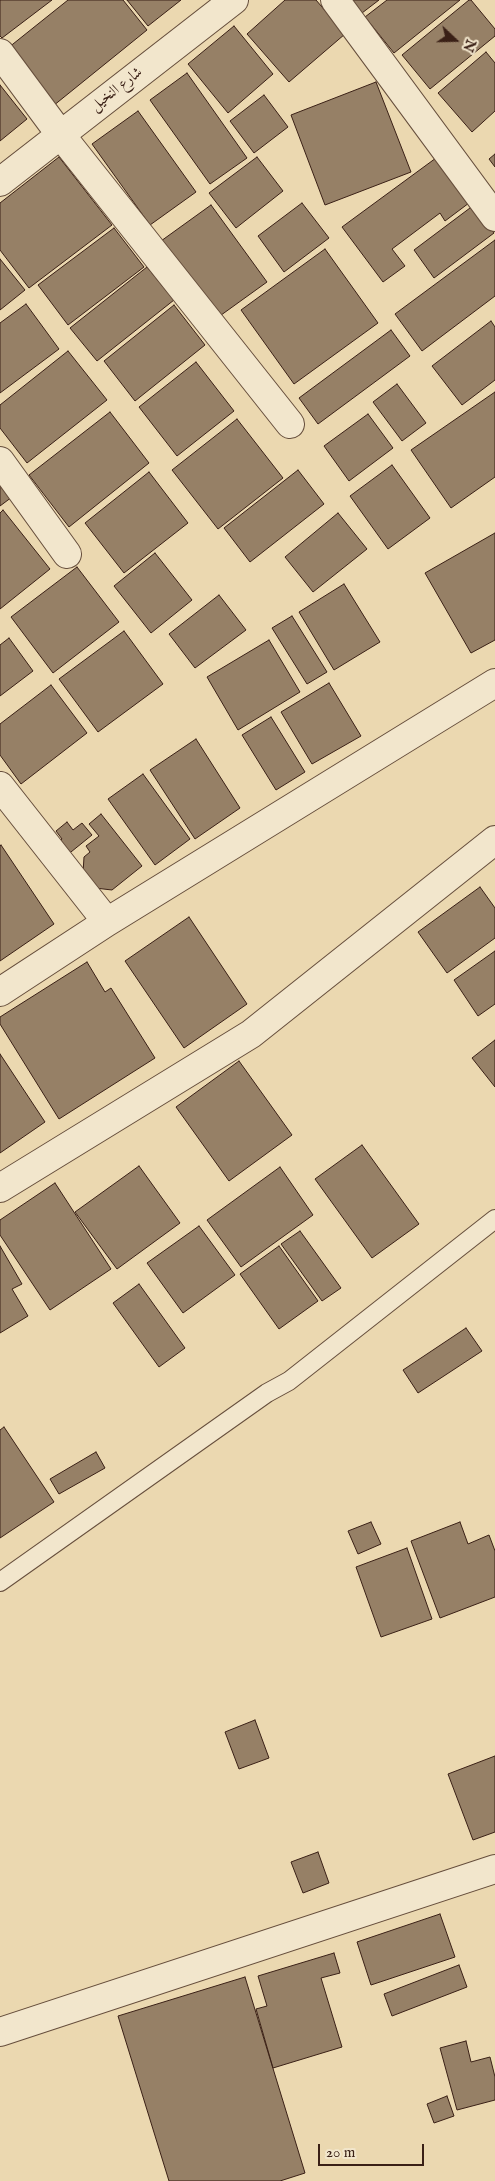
<!DOCTYPE html>
<meta charset="utf-8">
<style>
body{margin:0}
#map{position:relative;width:495px;height:2181px;overflow:hidden;background:#ebd8b0;font-family:"IM FELL English",serif}
canvas{display:block}
.north{position:absolute;left:430px;top:15px;width:50px;height:50px;-webkit-text-stroke:4px #f2e6cc;paint-order:stroke;rotate:111deg;font-size:14px;font-weight:700;line-height:20px;text-align:center;color:#3a2016}
.north::after{content:'';display:block;margin:auto;width:18px;height:22px;background:#3a2016;clip-path:polygon(50% 0,100% 100%,50% 72%,0 100%)}
.scale{position:absolute;left:318px;top:2144px;width:106px;height:22px;box-sizing:border-box;border:2px solid #3a2016;border-top:0;padding-left:6px;font-size:15px;line-height:18px;white-space:nowrap;color:#3a2016;-webkit-text-stroke:4px #f2e6cc;paint-order:stroke}
</style>
<div id="map">
<canvas width="495" height="2181"></canvas>
<div class="north">N</div>
<div class="scale">20 m</div>
</div>
<script>
const g = document.querySelector('canvas').getContext('2d');
g.lineJoin = 'round';
function paint(path, color) {
  g.fillStyle = color;
  g.fill(path, 'evenodd');
}
function poly(rows) {
  const path = new Path2D();
  for (const r of rows) {
    path.moveTo(r[0], r[1]);
    for (let i = 2; i < r.length; i += 2) path.lineTo(r[i], r[i + 1]);
  }
  return path;
}
function strokePath(path, color, width, dash) {
  g.strokeStyle = color;
  g.lineWidth = width;
  g.lineCap = dash ? 'butt' : 'round';
  g.setLineDash(dash || []);
  g.stroke(path);
}
function write(font, color, halo, rows, align = 'center') {
  g.font = font + ' "IM FELL English",Amiri,serif';
  g.lineWidth = 4;
  g.setLineDash([]);
  g.textBaseline = 'middle';
  g.strokeStyle = halo;
  g.fillStyle = color;
  for (const [text, x, y, turn = 0] of rows) {
    g.save();
    g.translate(x, y);
    g.rotate((+turn || 0) * Math.PI / 180);
    g.textAlign = isNaN(turn) ? turn : align;
    if (halo) g.strokeText(text, 0, 0);
    g.fillText(text, 0, 0);
    g.restore();
  }
}
const building = poly([
 [0,0,52,0,2,38,0,36,0,0],
 [68,0,123,0,147,30,53,106,8,48,68,0],
 [127,0,181,0,148,26,127,0],
 [285,0,316,0,345,34,289,82,247,34,285,0],
 [352,0,379,0,362,13,352,0],
 [387,0,460,0,394,53,365,17,387,0],
 [469,0,471,0,495,29,495,36,430,89,402,55,469,0],
 [234,26,273,74,228,113,188,64,234,26],
 [486,52,495,63,495,111,472,132,438,93,486,52],
 [187,73,247,158,210,184,150,100,187,73],
 [376,82,411,172,325,205,291,115,376,82],
 [0,85,27,119,0,141,0,85],
 [264,95,288,127,254,153,230,121,264,95],
 [138,111,196,192,150,225,92,144,138,111],
 [495,154,495,167,489,159,495,154],
 [59,157,112,225,29,288,0,250,0,203,59,157],
 [257,157,283,191,236,228,209,193,257,157],
 [436,158,469,203,445,221,440,213,392,249,405,266,383,282,342,227,436,158],
 [302,203,329,238,284,272,258,236,302,203],
 [211,205,267,282,217,318,161,241,211,205],
 [474,205,494,233,434,278,414,250,474,205],
 [114,228,144,267,68,325,38,285,114,228],
 [495,240,495,296,422,351,395,314,495,240],
 [325,249,378,323,294,384,241,310,325,249],
 [0,259,25,290,0,310,0,259],
 [147,267,174,300,97,361,70,328,147,267],
 [26,304,59,349,0,393,0,323,26,304],
 [174,305,205,345,135,401,104,361,174,305],
 [491,321,495,327,495,380,462,405,432,366,491,321],
 [391,330,410,356,318,424,299,398,391,330],
 [68,351,107,400,27,463,0,428,0,405,68,351],
 [196,362,234,411,177,456,139,407,196,362],
 [397,384,426,423,402,441,373,402,397,384],
 [495,392,495,477,451,508,411,450,495,392],
 [110,412,149,463,69,527,29,475,110,412],
 [368,414,393,448,349,481,324,446,368,414],
 [237,419,283,478,218,529,172,470,237,419],
 [392,465,430,518,388,549,350,496,392,465],
 [298,470,324,504,250,562,224,528,298,470],
 [149,472,188,523,124,573,85,523,149,472],
 [0,482,12,497,0,506,0,482],
 [3,510,50,569,0,609,0,513,3,510],
 [338,513,367,549,313,592,285,557,338,513],
 [495,533,495,640,471,653,425,573,495,533],
 [155,553,192,600,151,633,114,586,155,553],
 [77,567,119,622,53,673,11,617,77,567],
 [344,584,380,642,334,670,299,612,344,584],
 [219,595,246,630,195,668,169,634,219,595],
 [292,616,327,672,307,684,272,628,292,616],
 [124,631,163,684,98,732,59,679,124,631],
 [9,638,33,671,0,696,0,645,9,638],
 [269,640,300,692,238,730,207,677,269,640],
 [329,683,361,736,312,764,281,712,329,683],
 [51,685,87,733,21,784,0,755,0,724,51,685],
 [271,717,305,772,276,790,242,735,271,717],
 [196,739,240,808,195,839,150,770,196,739],
 [143,774,190,839,155,865,108,799,143,774],
 [101,814,142,866,112,890,95,888,83,873,84,857,90,852,86,846,99,836,89,824,101,814],
 [67,822,73,830,82,823,92,835,66,856,56,844,62,839,56,831,67,822],
 [1,845,54,924,0,961,0,846,1,845],
 [480,887,495,908,495,938,447,973,418,932,480,887],
 [189,917,247,1004,184,1048,125,961,189,917],
 [495,951,495,1004,478,1016,454,980,495,951],
 [87,962,105,992,111,988,155,1058,59,1119,0,1024,0,1017,87,962],
 [495,1040,495,1087,472,1058,495,1040],
 [0,1054,45,1122,0,1153,0,1054],
 [239,1061,292,1135,229,1181,176,1107,239,1061],
 [362,1145,419,1224,372,1258,315,1179,362,1145],
 [139,1166,180,1223,117,1269,75,1212,139,1166],
 [280,1167,313,1215,241,1267,207,1220,280,1167],
 [55,1183,111,1269,50,1310,0,1235,0,1220,55,1183],
 [199,1226,235,1275,183,1313,147,1263,199,1226],
 [300,1231,341,1288,322,1301,281,1244,300,1231],
 [0,1246,22,1284,12,1289,28,1316,0,1333,0,1246],
 [279,1246,318,1301,279,1329,240,1274,279,1246],
 [139,1284,185,1348,159,1367,113,1303,139,1284],
 [466,1328,482,1351,418,1393,403,1370,466,1328],
 [4,1427,54,1502,0,1538,0,1430,4,1427],
 [96,1452,105,1468,59,1494,50,1479,96,1452],
 [371,1522,381,1544,358,1554,348,1531,371,1522],
 [460,1522,468,1544,489,1535,495,1551,495,1597,440,1618,411,1541,460,1522],
 [407,1548,432,1619,381,1637,356,1567,407,1548],
 [255,1720,269,1758,239,1769,225,1732,255,1720],
 [495,1756,495,1832,473,1840,448,1774,495,1756],
 [318,1852,329,1883,303,1893,291,1862,318,1852],
 [440,1914,455,1957,371,1985,357,1942,440,1914],
 [334,1953,340,1973,321,1978,342,2047,273,2068,256,2009,267,2006,258,1976,334,1953],
 [459,1965,467,1987,392,2016,384,1994,459,1965],
 [245,1977,305,2173,280,2181,169,2181,118,2016,245,1977],
 [466,2041,471,2062,490,2057,495,2077,495,2100,457,2110,440,2048,466,2041],
 [447,2096,454,2116,434,2123,427,2104,447,2096]
]);
paint(building, '#968066');
strokePath(building, '#3a2016', 1);
const lane = poly([
 [0,1582,267,1393,289,1381,495,1219]
]);
const street = poly([
 [335,0,495,217],
 [0,53,60,134,290,424],
 [0,182,234,0],
 [0,461,67,554],
 [0,786,107,922],
 [0,992,107,922,495,683],
 [0,1188,251,1034,495,840],
 [0,2032,495,1869]
]);
strokePath(lane, '#664e3c', 20);
strokePath(street, '#664e3c', 30);
strokePath(lane, '#f2e6cc', 18);
strokePath(street, '#f2e6cc', 28);
write('15px', '#3a2016', '#f2e6cc', [
 ["شارع النخيل",117,90,-38]
]);
</script>
